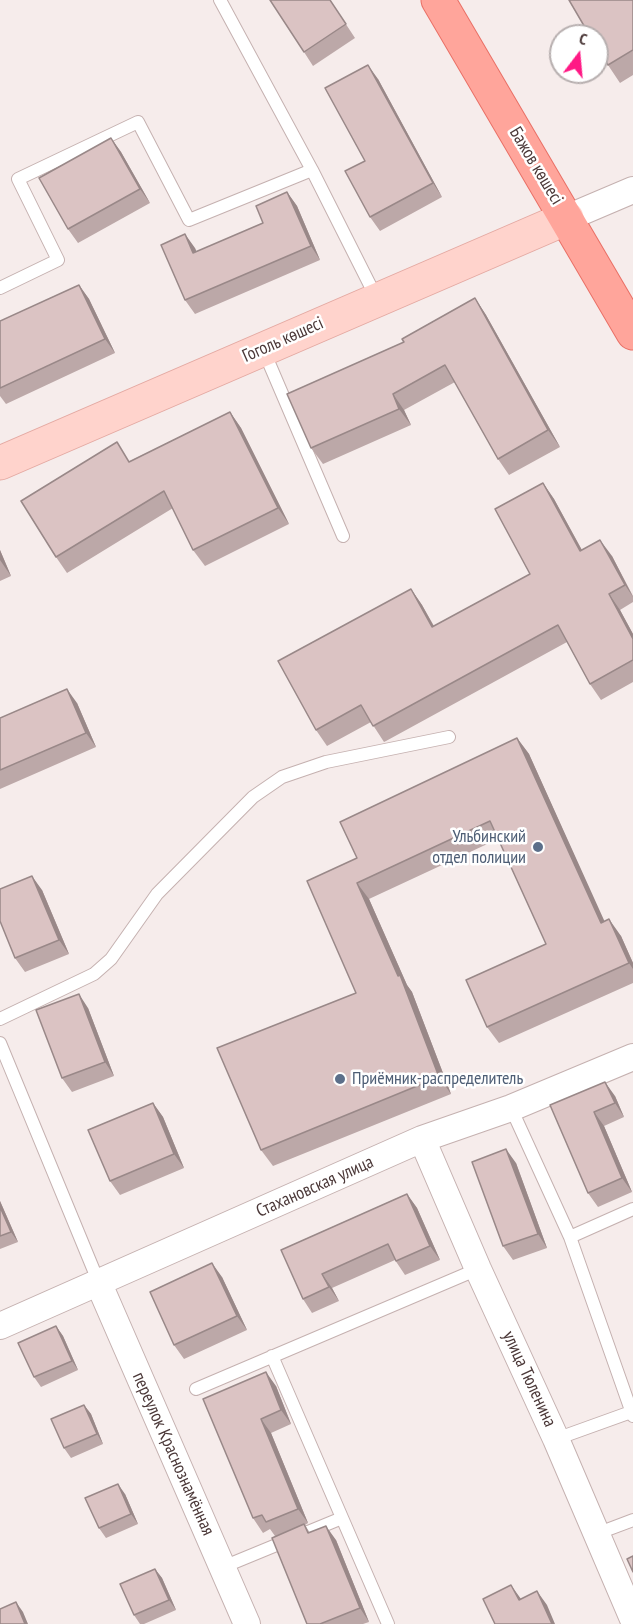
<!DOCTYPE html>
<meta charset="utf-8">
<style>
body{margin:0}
#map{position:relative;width:633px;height:1624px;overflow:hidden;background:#f6eceb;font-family:"PT Sans Narrow",sans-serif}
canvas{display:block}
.north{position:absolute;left:549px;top:24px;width:60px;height:60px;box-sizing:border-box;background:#fff;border:2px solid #b7afaf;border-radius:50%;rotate:16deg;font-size:16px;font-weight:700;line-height:24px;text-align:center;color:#4b3838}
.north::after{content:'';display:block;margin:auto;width:21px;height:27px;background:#ff1985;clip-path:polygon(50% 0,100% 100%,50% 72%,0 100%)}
</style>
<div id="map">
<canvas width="633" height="1624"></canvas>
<div class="north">С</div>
</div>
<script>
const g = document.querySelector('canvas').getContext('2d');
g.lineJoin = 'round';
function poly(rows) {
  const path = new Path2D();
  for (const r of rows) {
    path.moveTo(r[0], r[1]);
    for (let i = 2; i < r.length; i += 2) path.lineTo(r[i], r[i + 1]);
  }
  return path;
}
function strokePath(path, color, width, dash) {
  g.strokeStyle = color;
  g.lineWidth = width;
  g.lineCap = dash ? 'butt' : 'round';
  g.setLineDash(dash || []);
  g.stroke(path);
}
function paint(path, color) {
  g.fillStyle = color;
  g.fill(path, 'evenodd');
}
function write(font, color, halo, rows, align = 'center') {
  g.font = font + ' "PT Sans Narrow",sans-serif';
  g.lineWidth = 5;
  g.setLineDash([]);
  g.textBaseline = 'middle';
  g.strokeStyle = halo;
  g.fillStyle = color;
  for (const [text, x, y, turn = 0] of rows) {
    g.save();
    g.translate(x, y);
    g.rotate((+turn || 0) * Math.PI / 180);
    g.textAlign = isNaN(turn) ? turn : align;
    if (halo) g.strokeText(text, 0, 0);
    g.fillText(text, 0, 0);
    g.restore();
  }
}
const service = poly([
 [220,0,312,170],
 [0,288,58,260,18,179,138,122,189,220,312,170,377,299],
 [263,349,343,536],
 [0,1019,94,974,111,959,157,894,253,797,282,777,326,762,449,737],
 [0,1043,99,1283],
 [511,1108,570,1237,633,1416],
 [570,1237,633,1209],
 [272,1356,388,1624],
 [196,1389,478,1269],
 [556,1439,631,1412],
 [596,1534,633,1520],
 [223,1567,342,1518]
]);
const minor = poly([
 [567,218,633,190],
 [422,1139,478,1269,556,1439,633,1619],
 [99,1284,247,1624],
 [0,1326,422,1139,511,1108,633,1057]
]);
const secondary = poly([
 [0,463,567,218]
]);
const primary = poly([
 [438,0,633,333]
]);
strokePath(service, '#c5b1b0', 14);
strokePath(minor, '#c5b1b0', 28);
strokePath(secondary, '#e4a9a2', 35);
strokePath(primary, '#e97066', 35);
strokePath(service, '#fff', 12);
strokePath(minor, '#fff', 26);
strokePath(secondary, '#ffd3cc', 33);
strokePath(primary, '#ffa59b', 33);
paint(poly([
 [330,0,355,38,313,66,304,52],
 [633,0,633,75,620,83,608,65],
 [378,79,442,197,380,231,370,217,365,161],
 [111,138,121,152,150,203,78,243,68,229],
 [287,192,297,206,320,260,195,314,185,300,195,248,196,252,263,223],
 [79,285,89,299,115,353,6,404,0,396,0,321],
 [475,298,486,315,560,447,509,475,498,459,455,382,404,410,411,425,323,464,311,448,404,342],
 [230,412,241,428,289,524,205,566,193,550,173,508,67,573,56,557,130,461],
 [543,483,554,499,582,550,612,556,633,596,633,602,620,610,633,634,633,682,601,700,590,684,567,642,386,741,384,742,371,722,327,746,316,730,411,589,422,605,434,626,530,574],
 [0,550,11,576,0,581],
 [77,703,96,747,0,789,0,718],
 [517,738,529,754,604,922,621,936,633,963,633,983,499,1043,487,1027,546,944,498,839,369,899,407,985,412,992,451,1094,273,1166,261,1150,356,993,357,858],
 [42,890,69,954,25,972,15,958],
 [88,1008,114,1076,72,1092,62,1078],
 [615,1096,624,1117,604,1126,632,1192,598,1207,588,1193,550,1105],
 [153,1103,163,1117,184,1168,120,1195,110,1181],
 [516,1163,547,1248,513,1260,503,1246],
 [407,1194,417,1208,440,1260,405,1275,395,1260,332,1288,339,1301,312,1313,303,1299,281,1250],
 [0,1201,18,1242,0,1249],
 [222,1277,247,1330,184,1359,174,1345],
 [56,1326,63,1336,78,1370,41,1387,34,1377],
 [276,1386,291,1424,271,1433,308,1523,305,1525,310,1533,336,1540,369,1622,363,1624,307,1624,275,1536,270,1529,263,1533,253,1518,203,1399],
 [84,1405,91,1414,103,1444,71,1458,64,1448],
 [125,1494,138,1524,106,1538,99,1528],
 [155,1569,162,1578,176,1610,144,1624,140,1624,134,1615]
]), '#bca8a8');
paint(poly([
 [368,65,378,79,442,197,433,183],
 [111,138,121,152,150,203,140,189],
 [287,192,297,206,320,260,311,246],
 [185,234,195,248,203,267,193,253],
 [79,285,89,299,115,353,105,339],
 [475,298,486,315,560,447,548,430],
 [393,394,404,410,411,425,399,409],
 [230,412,241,428,289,524,278,508],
 [543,483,554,499,591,567,580,551],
 [600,540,612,556,633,597,625,585],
 [0,550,11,576,0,560],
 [411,589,422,605,443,643,432,627],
 [609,594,620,610,633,634,633,639],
 [67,689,77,703,96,747,86,733],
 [517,738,529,754,613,940,601,923],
 [32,876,42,890,69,954,59,940],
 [357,883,369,899,407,985,412,992,451,1094,439,1077,398,976],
 [609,919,621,936,633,963,633,969,629,963],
 [79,994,88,1008,114,1076,105,1062],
 [605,1082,615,1096,624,1117,615,1103],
 [153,1103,163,1117,184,1168,174,1154],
 [594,1112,604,1126,632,1192,622,1178],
 [506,1149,516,1163,547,1248,538,1234],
 [407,1194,417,1208,440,1260,430,1246],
 [0,1201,18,1242,11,1232,0,1207],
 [212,1263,222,1277,247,1330,237,1316],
 [322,1274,332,1288,339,1301,329,1287],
 [56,1326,63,1336,78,1370,72,1361],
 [266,1372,276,1386,291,1424,281,1410],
 [84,1405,91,1414,103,1444,97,1434],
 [261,1419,271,1433,308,1523,298,1509],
 [118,1484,125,1494,138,1524,131,1514],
 [326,1526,336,1540,369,1622,360,1608],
 [155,1569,162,1578,176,1610,169,1600],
 [511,1585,521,1599,519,1600],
 [537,1591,547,1605,555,1624,552,1624],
 [16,1602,23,1612,28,1624,25,1624]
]), '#988');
const building = poly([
 [270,0,330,0,346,24,304,52,270,0],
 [569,0,633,0,633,50,608,65,597,47,597,36,590,36,569,0],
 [368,65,433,183,370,217,345,171,365,161,325,88,368,65],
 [111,138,140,189,68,229,39,178,111,138],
 [287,192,311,246,185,300,161,245,185,234,193,253,263,223,256,206,287,192],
 [79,285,105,339,0,388,0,321,79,285],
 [475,298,548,430,498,459,445,365,393,394,399,409,311,448,287,394,404,342,402,339,475,298],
 [230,412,278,508,193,550,164,491,56,557,21,501,117,442,129,462,230,412],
 [543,483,580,551,600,540,625,585,609,594,633,639,633,660,590,684,558,625,375,725,373,726,361,705,316,730,278,661,411,589,432,627,530,574,495,509,543,483],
 [67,689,86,733,0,770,0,718,67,689],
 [517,738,601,923,609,919,629,963,487,1027,466,980,546,944,490,821,357,883,398,976,400,975,439,1077,261,1150,217,1048,356,993,307,881,357,858,340,822,517,738],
 [32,876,59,940,15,958,0,921,0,889,32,876],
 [79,994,105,1062,62,1078,36,1010,79,994],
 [605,1082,615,1103,594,1112,622,1178,588,1193,550,1105,605,1082],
 [153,1103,174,1154,110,1181,88,1130,153,1103],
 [506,1149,538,1234,503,1246,472,1162,506,1149],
 [407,1194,430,1246,396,1261,388,1244,322,1274,329,1287,303,1299,281,1250,407,1194],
 [0,1207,11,1232,0,1236,0,1207],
 [212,1263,237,1316,174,1345,150,1292,212,1263],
 [56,1326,72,1361,34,1377,18,1343,56,1326],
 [266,1372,281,1410,261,1419,298,1509,266,1522,262,1515,253,1518,203,1399,266,1372],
 [84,1405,97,1434,64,1448,51,1419,84,1405],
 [118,1484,131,1514,99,1528,85,1498,118,1484],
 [304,1524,308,1533,326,1526,360,1608,320,1624,307,1624,272,1538,304,1524],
 [633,1556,633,1572,627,1559,633,1556],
 [155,1569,169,1600,134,1615,120,1584,155,1569],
 [511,1585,519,1600,537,1591,552,1624,495,1624,483,1599,511,1585],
 [16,1602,25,1624,0,1624,0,1609,16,1602]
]);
paint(building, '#dbc3c3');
strokePath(building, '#988', 1.5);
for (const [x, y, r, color] of [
 [538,847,6,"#5c6f8a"],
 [340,1079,6,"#5c6f8a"]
]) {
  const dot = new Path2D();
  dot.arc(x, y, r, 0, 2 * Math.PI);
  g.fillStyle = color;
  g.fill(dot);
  strokePath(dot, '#fff', 2);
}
write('18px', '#4b3838', '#fff', [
 ["Бажов көшесі",536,166,59],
 ["Гоголь көшесі",283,340,-24],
 ["Стахановская улица",315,1187,-24],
 ["улица Тюленина",529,1379,65],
 ["переулок Краснознамённая",173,1454,66]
]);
write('18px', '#4e5e75', '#fff', [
 ["Ульбинский",526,837],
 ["отдел полиции",526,858],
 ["Приёмник-распределитель",352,1079,"left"]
], 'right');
</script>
